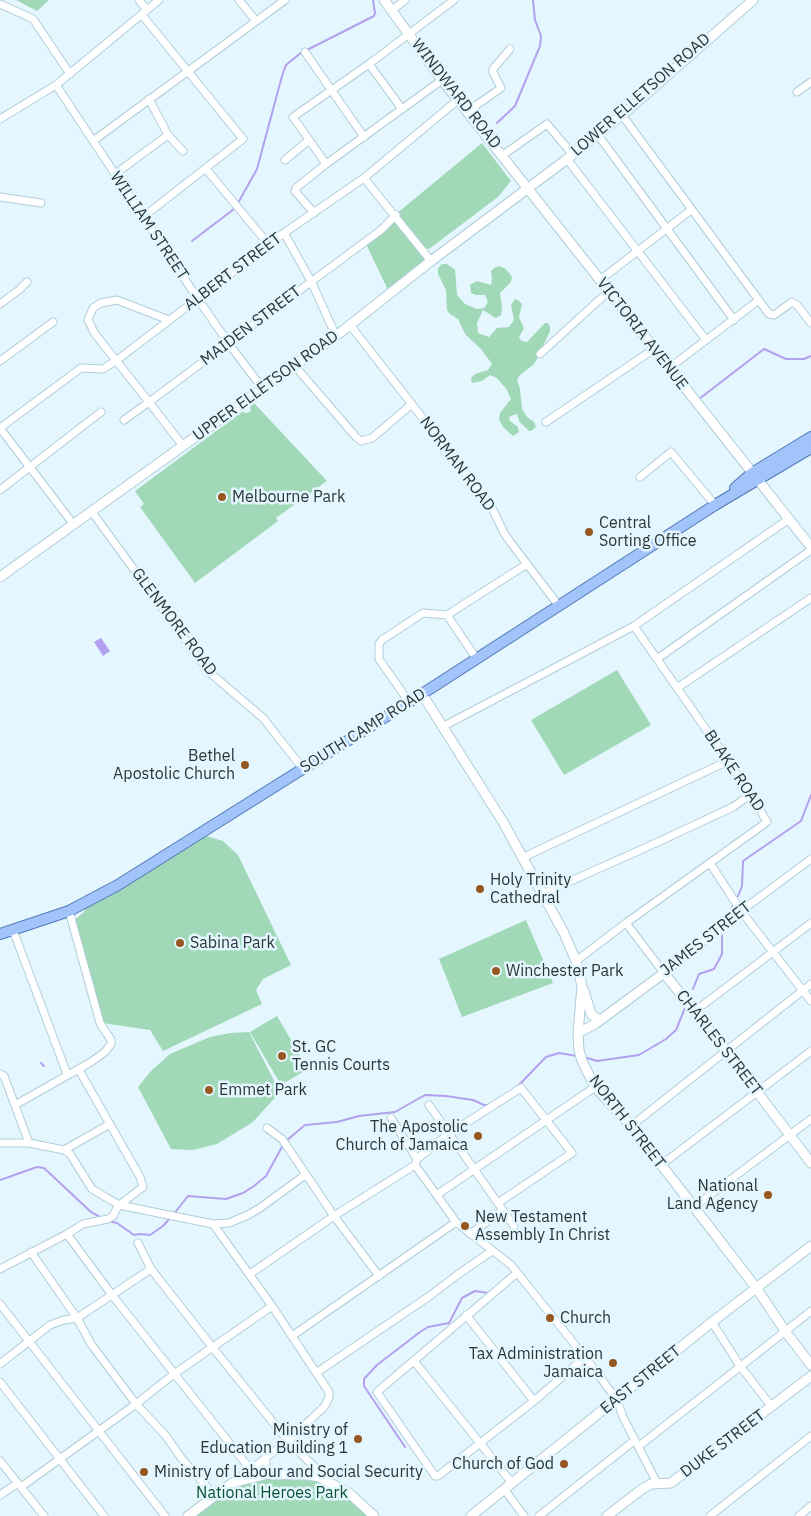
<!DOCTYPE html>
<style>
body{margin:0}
canvas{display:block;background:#e4f6fe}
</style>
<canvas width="811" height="1516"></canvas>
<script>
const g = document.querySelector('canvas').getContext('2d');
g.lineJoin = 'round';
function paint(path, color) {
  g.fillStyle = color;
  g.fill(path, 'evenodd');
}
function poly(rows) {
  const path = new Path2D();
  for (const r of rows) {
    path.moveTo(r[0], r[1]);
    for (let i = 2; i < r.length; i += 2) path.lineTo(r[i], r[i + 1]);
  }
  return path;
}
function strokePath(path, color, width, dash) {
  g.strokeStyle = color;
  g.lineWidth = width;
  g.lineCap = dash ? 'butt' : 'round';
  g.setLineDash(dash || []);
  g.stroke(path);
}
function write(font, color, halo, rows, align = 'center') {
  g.font = font + ' "IBM Plex Sans",sans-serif';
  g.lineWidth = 5;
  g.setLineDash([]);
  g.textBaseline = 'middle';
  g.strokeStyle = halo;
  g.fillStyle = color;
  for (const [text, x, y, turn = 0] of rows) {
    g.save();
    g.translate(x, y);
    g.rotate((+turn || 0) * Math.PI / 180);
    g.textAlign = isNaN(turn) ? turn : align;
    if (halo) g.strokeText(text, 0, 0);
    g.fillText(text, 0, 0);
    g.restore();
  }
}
paint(poly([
 [16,0,49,0,37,11],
 [482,143,511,181,498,197,429,249,424,247,396,214],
 [393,220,396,220,427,260,388,290,366,244],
 [442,264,447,264,455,270,457,295,465,304,477,309,484,308,488,302,485,295,476,295,471,293,470,285,477,281,491,285,492,279,491,271,494,268,499,266,506,269,512,277,511,282,500,293,502,307,501,315,496,318,494,317,483,310,477,323,478,333,489,337,497,328,509,327,514,320,511,305,515,299,519,301,522,304,519,317,524,328,519,337,522,341,527,342,545,323,548,323,550,327,550,331,537,359,533,365,520,375,517,380,520,389,522,409,527,417,534,422,536,427,531,431,529,431,519,421,517,414,510,416,509,420,518,427,519,432,513,436,503,427,499,419,500,413,511,399,507,390,497,378,490,375,482,381,472,383,471,378,475,374,488,370,492,364,481,349,465,334,458,319,450,314,447,310,446,290,438,274,438,268],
 [254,403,327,481,276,518,278,521,195,583,140,507,144,504,135,491,242,412,247,413,251,411,250,407],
 [617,670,651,725,564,775,531,720],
 [203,835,223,841,238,855,291,965,263,979,256,990,262,1004,163,1051,150,1030,102,1023,73,921,84,912,87,905],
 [526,920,553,983,462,1017,439,959],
 [277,1016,308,1069,281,1085,250,1032],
 [249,1032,280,1092,253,1122,217,1144,193,1150,171,1149,138,1087,151,1071,170,1054,210,1037,231,1033],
 [268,1469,328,1484,342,1491,373,1516,189,1516,215,1497]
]), '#a1d9b8');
paint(poly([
 [101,638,110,651,103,656,94,642]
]), '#b3a1ef');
strokePath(poly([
 [307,50,374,16,375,13,373,0],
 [497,123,515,106,540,46,541,36,535,20,533,0],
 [238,203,257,169,282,76,286,65,302,52],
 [192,241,234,209],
 [699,399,764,349,786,359,804,359,811,356],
 [738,896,742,886,743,861,801,821,811,795],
 [723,922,733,906],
 [693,989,699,974,714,969,722,954,722,935],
 [584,1057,597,1061,639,1055,666,1039,676,1030,685,1008],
 [41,1063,44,1066],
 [517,1087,546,1057,559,1053,577,1056],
 [286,1141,305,1125,337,1122,359,1116,395,1112,425,1095,446,1096,473,1100,484,1105,488,1105],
 [0,1180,37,1167,44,1168,91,1212,102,1218],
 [173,1215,188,1196,226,1199,243,1193,254,1186,266,1176,283,1145],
 [108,1221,117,1223,134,1235,140,1234,150,1235,163,1226,170,1218],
 [405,1447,364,1386,364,1379,377,1365,420,1332,428,1327,449,1323,462,1298,475,1291,488,1293]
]), '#b3a1ef', 2);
const minor = poly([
 [139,0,147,10],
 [239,0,256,21],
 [0,4,33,19,70,74],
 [391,11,405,0],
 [142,15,243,139,143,217],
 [305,52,364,137],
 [369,64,402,109],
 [56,85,198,299,229,344,263,389],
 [797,92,811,82],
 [149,99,168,135,183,151],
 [468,111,501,88,493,72,493,69,510,49],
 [622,115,769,314,774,315,792,302,797,305,811,323],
 [0,119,56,85,159,0],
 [598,135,734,320],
 [93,141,285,0],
 [503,155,547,124,573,155],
 [567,159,706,340],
 [285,160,309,140],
 [326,164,293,117,369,64,454,0],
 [206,169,269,245],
 [115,174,168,135],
 [364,178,431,261],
 [0,197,41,203],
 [314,213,295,191,296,188,326,164,442,80],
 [284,233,311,281,336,336],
 [600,280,691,210],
 [0,304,19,290,27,282],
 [350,325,485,498,494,512,504,533,511,543,559,606],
 [540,354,609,291],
 [0,361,53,322],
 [294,365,356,437,361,441,372,438,412,404],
 [669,368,759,300],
 [124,420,149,402,95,334,88,320,93,308,101,303,117,300,169,320],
 [546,422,654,349],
 [0,428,81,368,103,369,117,360,284,233,364,178,459,99],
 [0,428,74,525],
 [183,446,149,402,381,230,396,215],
 [640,477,671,452,715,505],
 [0,490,101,412],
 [92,512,208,671,263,718,303,769],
 [476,658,447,615,527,564],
 [657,659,811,550],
 [677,688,811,598],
 [409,702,379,659,379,644,382,640,423,613,447,615],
 [442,727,634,626,789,519],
 [524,857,728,761],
 [710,863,741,911,811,1001],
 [544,893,658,842,733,807,751,794],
 [626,923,664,973,741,911,811,859],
 [13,930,67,1074],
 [576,961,626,923,767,822,751,794,634,626],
 [695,1011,811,923],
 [0,1074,4,1076,29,1143],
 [15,1105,91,1062,105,1052,111,1044,111,1040,100,1023,69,911],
 [429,1105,514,1226],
 [391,1118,417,1159,416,1162],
 [631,1126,811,984],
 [267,1128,282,1139,334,1216,379,1276],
 [0,1143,29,1143,64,1150,70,1154,92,1189,119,1205,213,1224,272,1306,329,1392,329,1397,325,1406,288,1441,235,1481],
 [64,1150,110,1124],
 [417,1159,450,1133,521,1088,572,1153,498,1203],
 [415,1165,456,1222,511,1265,588,1361,617,1400,623,1417,657,1483],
 [661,1165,811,1051],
 [438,1194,595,1087],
 [694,1207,811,1119],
 [213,1224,229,1223,248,1215,260,1208,305,1175],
 [67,1234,112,1295,250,1469],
 [470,1234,503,1210],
 [138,1243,151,1269,213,1348,288,1441,327,1479],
 [31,1252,77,1318,91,1344,136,1404,166,1436,182,1459,215,1496],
 [0,1269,67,1234,83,1224,108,1219,113,1216,118,1206,143,1187,140,1177,79,1070],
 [517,1273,377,1392,435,1476,438,1476,534,1401,585,1357],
 [250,1274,334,1216,415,1165],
 [0,1304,165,1516],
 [466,1315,534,1401],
 [712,1322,740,1366,772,1407],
 [292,1336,456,1222],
 [414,1361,512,1483],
 [0,1364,50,1325,64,1320,77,1318,151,1269],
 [316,1373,431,1295,457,1275,492,1251],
 [0,1382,104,1516],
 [639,1446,811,1311],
 [266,1456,266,1466,268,1474],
 [0,1461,44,1516],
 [21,1487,136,1404,174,1374,272,1306],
 [504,1489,524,1516],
 [0,1495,18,1483],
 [539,1516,635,1440],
 [710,1516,811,1436],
 [799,1516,811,1506]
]);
const tertiary = poly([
 [0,577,336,336,431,261,567,159,622,115,753,0],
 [422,694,503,822,564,933,576,961,582,986,578,1033,579,1050,582,1061,595,1087,631,1126,694,1207,757,1289,785,1331,811,1365],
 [584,991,591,1014,597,1019,602,1019],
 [578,1033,595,1024,664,973,726,1051,811,1163]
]);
const secondary = poly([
 [384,0,442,80,811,547],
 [188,1516,232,1483,268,1474,308,1475,319,1477,349,1493,374,1516],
 [471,1516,712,1322,811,1246],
 [607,1516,642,1489,651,1484,671,1483,811,1376]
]);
const primary = poly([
 [735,488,752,473,811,437],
 [0,934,69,911,118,885,422,694,715,505,811,448]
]);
strokePath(minor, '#b0cdda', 9);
strokePath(tertiary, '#b0cdda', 11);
strokePath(secondary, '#b0cdda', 11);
strokePath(primary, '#5078b6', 12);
strokePath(minor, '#fff', 7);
strokePath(tertiary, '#fff', 9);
strokePath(secondary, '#fff', 9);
strokePath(primary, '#a3c4fb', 10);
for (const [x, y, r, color] of [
 [222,497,5,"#975720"],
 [589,532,5,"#975720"],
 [245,765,5,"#975720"],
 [480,889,5,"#975720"],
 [180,943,5,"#975720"],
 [496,971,5,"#975720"],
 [282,1056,5,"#975720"],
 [209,1090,5,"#975720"],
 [478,1136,5,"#975720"],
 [768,1195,5,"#975720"],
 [465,1226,5,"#975720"],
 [550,1318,5,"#975720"],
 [613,1363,5,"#975720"],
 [358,1439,5,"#975720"],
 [564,1464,5,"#975720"],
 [144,1472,5,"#975720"]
]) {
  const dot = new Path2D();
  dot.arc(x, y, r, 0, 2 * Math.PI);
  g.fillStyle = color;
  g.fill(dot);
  strokePath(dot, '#e4f6fe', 2);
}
write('16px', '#2a363b', '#e4f6fe', [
 ["WINDWARD ROAD",456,94,52],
 ["LOWER ELLETSON ROAD",641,95,-41],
 ["WILLIAM STREET",149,226,56],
 ["ALBERT STREET",233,272,-37],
 ["MAIDEN STREET",251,326,-37],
 ["VICTORIA AVENUE",642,334,52],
 ["UPPER ELLETSON ROAD",266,386,-36],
 ["NORMAN ROAD",457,464,53],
 ["GLENMORE ROAD",174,622,53],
 ["SOUTH CAMP ROAD",363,731,-32],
 ["BLAKE ROAD",734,771,56],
 ["JAMES STREET",706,939,-38],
 ["CHARLES STREET",719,1043,52],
 ["NORTH STREET",627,1122,52],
 ["EAST STREET",641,1380,-39],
 ["DUKE STREET",723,1444,-37]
]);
write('16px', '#2a363b', '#e4f6fe', [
 ["Melbourne Park",232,497],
 ["Central",599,523],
 ["Sorting Office",599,541],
 ["Bethel",235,756,"right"],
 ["Apostolic Church",235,774,"right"],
 ["Holy Trinity",490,880],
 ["Cathedral",490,898],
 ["Sabina Park",190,943],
 ["Winchester Park",506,971],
 ["St. GC",292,1047],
 ["Tennis Courts",292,1065],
 ["Emmet Park",219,1090],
 ["The Apostolic",468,1127,"right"],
 ["Church of Jamaica",468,1145,"right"],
 ["National",758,1186,"right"],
 ["Land Agency",758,1204,"right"],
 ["New Testament",475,1217],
 ["Assembly In Christ",475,1235],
 ["Church",560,1318],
 ["Tax Administration",603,1354,"right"],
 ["Jamaica",603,1372,"right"],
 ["Ministry of",348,1430,"right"],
 ["Education Building 1",348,1448,"right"],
 ["Church of God",554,1464,"right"],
 ["Ministry of Labour and Social Security",154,1472]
], 'left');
write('16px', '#0b5233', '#e4f6fe', [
 ["National Heroes Park",272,1493]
]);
</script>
